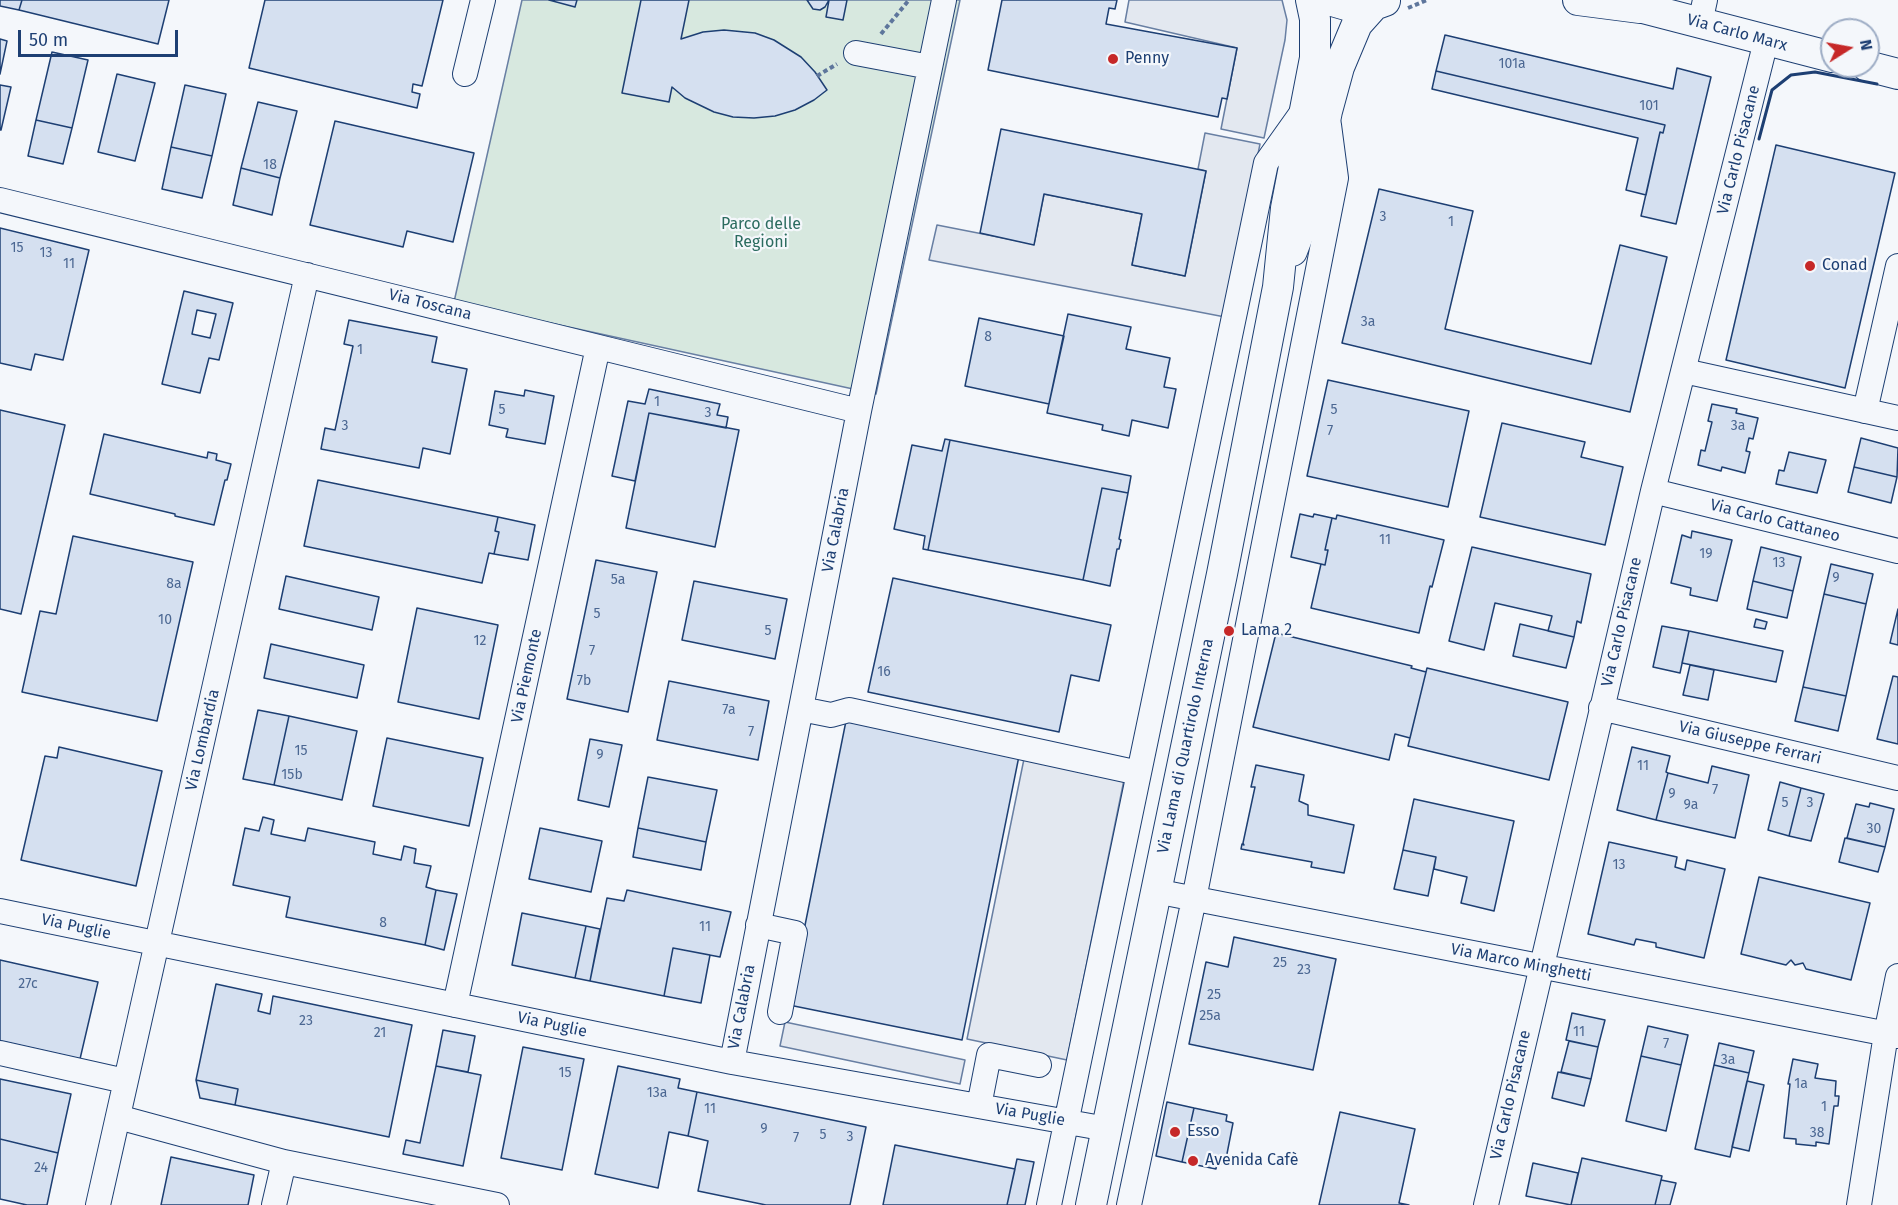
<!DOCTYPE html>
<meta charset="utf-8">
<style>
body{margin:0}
#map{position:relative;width:1898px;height:1205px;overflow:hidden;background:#f4f7fb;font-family:"Fira Sans",sans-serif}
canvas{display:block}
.north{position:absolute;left:1820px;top:18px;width:60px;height:60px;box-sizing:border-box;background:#f4f7fb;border:2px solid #9eadc5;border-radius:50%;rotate:79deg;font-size:16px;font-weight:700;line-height:24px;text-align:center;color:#1d3f73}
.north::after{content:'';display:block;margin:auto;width:21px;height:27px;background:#c62828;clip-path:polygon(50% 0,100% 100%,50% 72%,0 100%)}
.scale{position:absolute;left:18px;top:30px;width:160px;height:27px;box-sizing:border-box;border:3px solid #1d3f73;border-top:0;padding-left:8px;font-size:18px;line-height:21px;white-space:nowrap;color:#1d3f73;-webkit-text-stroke:4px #f4f7fb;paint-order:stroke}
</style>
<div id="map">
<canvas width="1898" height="1205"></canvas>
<div class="north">N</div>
<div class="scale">50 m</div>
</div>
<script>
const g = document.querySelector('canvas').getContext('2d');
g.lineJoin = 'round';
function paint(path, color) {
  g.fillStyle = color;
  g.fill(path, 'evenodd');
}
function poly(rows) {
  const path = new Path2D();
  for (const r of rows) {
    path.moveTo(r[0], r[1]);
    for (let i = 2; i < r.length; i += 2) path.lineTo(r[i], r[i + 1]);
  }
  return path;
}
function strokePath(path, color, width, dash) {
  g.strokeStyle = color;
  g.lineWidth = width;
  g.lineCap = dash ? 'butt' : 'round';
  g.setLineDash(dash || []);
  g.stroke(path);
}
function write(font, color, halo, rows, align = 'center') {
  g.font = font + ' "Fira Sans",sans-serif';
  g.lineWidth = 4.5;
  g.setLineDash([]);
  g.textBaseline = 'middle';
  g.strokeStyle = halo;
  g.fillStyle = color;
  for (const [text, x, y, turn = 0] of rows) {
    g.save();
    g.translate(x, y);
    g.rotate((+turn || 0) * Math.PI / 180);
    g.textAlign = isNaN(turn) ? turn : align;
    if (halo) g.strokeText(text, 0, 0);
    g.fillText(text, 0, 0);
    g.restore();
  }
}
const green = poly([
 [522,0,960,0,876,394,454,302,522,0]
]);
paint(green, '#d7e8df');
strokePath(green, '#687fa3', 1.5);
const parking = poly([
 [1129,0,1282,0,1287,20,1285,40,1264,138,1221,129,1237,48,1125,22,1129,0],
 [1205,133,1260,144,1225,317,929,260,937,225,1034,244,1044,194,1142,214,1132,265,1185,276,1206,171,1198,169,1205,133],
 [1025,754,1125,775,1067,1060,967,1039,1025,754],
 [785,1022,965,1060,960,1084,780,1046,785,1022]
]);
paint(parking, '#e3e8f0');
strokePath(parking, '#687fa3', 1.5);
const building = poly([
 [0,0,22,0,19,10,0,6,0,0],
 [22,0,169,0,158,44,19,10,22,0],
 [265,0,443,0,422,86,413,84,412,92,420,94,417,108,249,68,265,0],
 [549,0,577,0,575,7,549,0],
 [641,0,689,0,681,39,703,32,724,30,755,33,774,40,801,57,815,72,827,90,814,100,795,110,775,116,754,118,733,117,714,112,685,98,672,87,669,102,622,93,641,0],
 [807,0,829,0,825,7,820,10,813,9,807,0],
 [829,0,847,0,843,20,826,17,829,0],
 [1002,0,1117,0,1115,9,1109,8,1106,24,1237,48,1227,99,1222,98,1218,117,988,70,1002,0],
 [1445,35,1673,89,1677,68,1711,77,1676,224,1641,216,1660,132,1663,133,1665,125,1436,71,1445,35],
 [0,39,7,41,0,74,0,39],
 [52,52,88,60,72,128,36,120,52,52],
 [1436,71,1665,125,1663,133,1660,132,1646,195,1626,190,1638,138,1432,89,1436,71],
 [117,74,155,83,135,161,98,152,117,74],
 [0,85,11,87,1,130,0,130,0,85],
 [185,85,226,94,212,156,171,147,185,85],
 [258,102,297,111,280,178,241,168,258,102],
 [36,120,72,128,63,164,28,156,36,120],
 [335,121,474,153,453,242,407,231,403,247,310,225,335,121],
 [1001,129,1206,171,1185,276,1132,265,1142,214,1044,194,1034,245,980,233,1001,129],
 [1776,145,1895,173,1845,388,1726,360,1776,145],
 [171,147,212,156,202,198,162,189,171,147],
 [241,168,280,178,272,215,233,205,241,168],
 [1379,189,1473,211,1445,329,1591,364,1620,245,1667,257,1630,412,1342,343,1379,189],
 [0,228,89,250,63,360,35,354,31,370,0,363,0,228],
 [184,291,233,303,219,360,209,358,200,393,162,384,184,291],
 [197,310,216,314,210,338,192,334,197,310],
 [1068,314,1131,327,1126,349,1170,358,1164,387,1176,389,1168,428,1132,420,1129,436,1102,430,1103,425,1047,413,1068,314],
 [979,318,1064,336,1049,404,965,386,979,318],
 [349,320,437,337,432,362,467,369,450,454,423,448,419,468,321,449,325,428,335,430,353,346,344,344,349,320],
 [1328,380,1469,411,1448,507,1307,476,1328,380],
 [649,389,720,404,717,415,728,417,726,428,649,413,635,481,612,476,628,401,645,404,649,389],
 [525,390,554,396,545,444,506,437,508,429,489,425,495,391,524,396,525,390],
 [1712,404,1737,409,1736,413,1758,418,1753,439,1749,438,1746,451,1750,452,1745,473,1722,467,1721,471,1698,465,1701,450,1705,451,1712,422,1708,421,1712,404],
 [0,410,65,425,21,614,0,609,0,410],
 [649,413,739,430,715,547,626,528,649,413],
 [1502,423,1585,442,1581,457,1623,467,1605,545,1480,517,1502,423],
 [104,434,207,458,208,452,217,454,216,460,231,464,227,480,225,480,214,525,175,516,175,514,90,494,104,434],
 [1861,438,1898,448,1897,477,1854,467,1861,438],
 [945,439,950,440,928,550,923,549,925,536,894,529,912,445,942,451,945,439],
 [950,440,1131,476,1128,493,1102,488,1083,580,928,550,950,440],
 [1789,452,1826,460,1817,493,1776,484,1779,470,1784,471,1789,452],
 [1854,467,1897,477,1891,503,1848,492,1854,467],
 [318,480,498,517,495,531,499,532,494,554,489,553,482,583,304,546,318,480],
 [1102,488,1128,493,1119,539,1121,540,1119,549,1117,549,1110,586,1083,580,1102,488],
 [1300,514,1313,517,1314,514,1332,518,1325,550,1328,550,1325,565,1291,557,1300,514],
 [1337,515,1444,540,1432,587,1430,586,1419,633,1311,608,1321,564,1325,565,1328,550,1325,550,1332,518,1336,519,1337,515],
 [498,517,535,525,528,560,494,554,499,532,495,531,498,517],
 [1692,531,1732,540,1717,601,1690,595,1691,588,1671,583,1682,535,1691,538,1692,531],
 [73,536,193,562,157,721,22,692,40,611,56,614,73,536],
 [1472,547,1591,574,1581,623,1577,621,1574,637,1548,631,1552,616,1495,603,1484,650,1449,641,1472,547],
 [1761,547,1801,557,1793,591,1753,581,1761,547],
 [596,560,657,572,628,712,567,699,596,560],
 [1831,564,1873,574,1866,604,1824,594,1831,564],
 [286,576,379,597,372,630,279,609,286,576],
 [893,578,1111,625,1099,681,1071,675,1059,732,868,692,893,578],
 [694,581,787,599,775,659,682,640,694,581],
 [1753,581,1793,591,1787,618,1747,609,1753,581],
 [1824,594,1866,604,1846,696,1803,687,1824,594],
 [417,608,498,625,479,719,398,702,417,608],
 [1898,609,1898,645,1890,643,1898,609],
 [1756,619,1767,622,1765,629,1754,627,1756,619],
 [1520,624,1574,637,1566,668,1513,656,1520,624],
 [1662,626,1689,631,1680,673,1653,667,1662,626],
 [1689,631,1783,651,1776,682,1682,663,1689,631],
 [1276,633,1412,666,1411,668,1426,672,1410,738,1395,734,1389,760,1253,727,1276,633],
 [271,644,364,665,357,698,264,678,271,644],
 [1690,665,1714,670,1708,700,1683,695,1690,665],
 [1427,668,1568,702,1549,780,1408,746,1427,668],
 [1893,676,1898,677,1898,744,1877,739,1893,676],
 [669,681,769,701,758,760,657,740,669,681],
 [1803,687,1846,696,1838,731,1795,721,1803,687],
 [258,710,289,716,274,785,243,779,258,710],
 [289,716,357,731,342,800,274,785,289,716],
 [847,716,1020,751,962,1040,789,1005,847,716],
 [387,738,483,758,469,826,373,806,387,738],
 [590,739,622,745,609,807,578,800,590,739],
 [59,747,162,771,136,886,21,860,45,756,57,758,59,747],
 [1632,747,1670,756,1666,772,1668,773,1656,820,1617,810,1632,747],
 [1256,765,1304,775,1299,801,1308,805,1308,815,1354,825,1344,873,1311,867,1312,862,1241,849,1242,844,1244,845,1243,843,1255,787,1251,787,1256,765],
 [1712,766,1749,775,1735,838,1656,820,1668,773,1708,783,1712,766],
 [648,777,717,790,706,842,638,828,648,777],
 [1780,782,1801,788,1789,836,1768,830,1780,782],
 [1801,788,1824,794,1811,841,1789,836,1801,788],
 [1414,799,1514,821,1494,911,1461,903,1467,877,1434,869,1436,857,1403,850,1414,799],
 [1870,803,1894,809,1885,847,1847,838,1856,804,1869,807,1870,803],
 [263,817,274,820,271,834,305,841,308,828,375,842,373,854,401,860,404,846,416,849,414,863,431,866,426,887,436,890,425,945,286,917,290,897,233,885,245,828,259,831,263,817],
 [540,828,602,841,591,892,529,879,540,828],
 [638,828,706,842,701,870,633,857,638,828],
 [1845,838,1885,847,1878,872,1839,862,1845,838],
 [1609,842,1677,857,1675,867,1685,870,1687,860,1725,869,1704,958,1656,947,1656,943,1636,939,1634,945,1588,934,1609,842],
 [1403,850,1436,857,1428,896,1394,889,1403,850],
 [1759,877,1870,903,1851,980,1806,969,1803,963,1795,965,1791,960,1786,965,1741,954,1759,877],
 [436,890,457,894,444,950,425,945,436,890],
 [627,890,731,912,720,957,673,948,664,996,590,981,607,898,624,901,627,890],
 [522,913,586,926,575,978,512,965,522,913],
 [586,926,600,929,590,981,575,978,586,926],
 [1234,937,1336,959,1313,1070,1189,1044,1206,962,1228,967,1234,937],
 [673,948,710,955,701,1003,664,996,673,948],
 [0,960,98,982,80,1059,0,1041,0,960],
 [216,984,262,994,258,1011,270,1014,273,996,412,1025,389,1137,235,1105,238,1089,196,1080,216,984],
 [1572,1013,1605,1020,1598,1047,1566,1040,1572,1013],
 [1648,1026,1688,1035,1681,1065,1641,1056,1648,1026],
 [443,1030,475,1036,468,1072,436,1066,443,1030],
 [1569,1041,1598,1047,1591,1079,1561,1072,1569,1041],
 [1719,1043,1754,1051,1749,1073,1714,1065,1719,1043],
 [523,1047,584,1059,562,1170,501,1158,523,1047],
 [1641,1056,1681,1065,1666,1131,1626,1121,1641,1056],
 [1793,1059,1818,1064,1815,1078,1836,1081,1835,1096,1839,1096,1838,1106,1834,1106,1829,1144,1816,1142,1816,1146,1796,1144,1796,1139,1784,1138,1790,1084,1788,1084,1793,1059],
 [1714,1065,1749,1073,1730,1157,1695,1149,1714,1065],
 [436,1066,481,1075,463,1166,403,1154,406,1140,420,1143,436,1066],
 [618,1066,680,1079,678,1088,697,1092,688,1136,669,1132,658,1188,595,1174,618,1066],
 [1558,1072,1591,1079,1584,1106,1552,1098,1558,1072],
 [0,1079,71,1094,58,1153,0,1139,0,1079],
 [196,1080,238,1089,235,1105,200,1098,196,1080],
 [1747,1081,1764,1085,1749,1151,1732,1147,1747,1081],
 [697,1092,866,1127,850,1205,766,1205,698,1191,708,1141,688,1136,697,1092],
 [1167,1102,1194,1108,1182,1162,1156,1156,1167,1102],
 [1194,1108,1227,1115,1226,1121,1233,1123,1225,1164,1217,1163,1216,1169,1182,1162,1194,1108],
 [1340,1112,1415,1129,1399,1203,1409,1205,1319,1205,1340,1112],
 [0,1139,58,1153,47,1205,27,1205,0,1199,0,1139],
 [895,1145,1015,1169,1007,1205,883,1205,895,1145],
 [171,1157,254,1175,248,1205,161,1205,171,1157],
 [1582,1158,1662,1176,1655,1205,1571,1205,1582,1158],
 [1017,1159,1034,1162,1025,1205,1007,1205,1017,1159],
 [1533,1163,1578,1173,1571,1205,1526,1196,1533,1163],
 [1661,1180,1676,1183,1670,1205,1655,1205,1661,1180]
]);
paint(building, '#d5e0f0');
strokePath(building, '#1d3f73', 1.5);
const minor = poly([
 [1700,23,1705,0],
 [856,53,930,67],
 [465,74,483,0],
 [0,200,859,411],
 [1684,371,1898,418],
 [1865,411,1898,266],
 [1653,491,1898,551],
 [1601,708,1898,778],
 [801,709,831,715,849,710,1139,773],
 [1155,891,1898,1036],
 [0,911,732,1062,1107,1129],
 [758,925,795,933,780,1012],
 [455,1005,598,347],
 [0,1053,125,1081],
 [732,1062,859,411,944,0],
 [979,1106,989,1055,1039,1065],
 [118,1117,284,1162,497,1205],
 [98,1205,307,275],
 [274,1205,284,1162],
 [1049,1205,1266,163,1303,111],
 [1129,1205,1194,899,1336,178,1329,125],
 [1486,1205,1653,491,1766,41],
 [1859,1205,1886,1034,1898,976]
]);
const major = poly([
 [1329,0,1353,7,1374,5,1385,1],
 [1578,0,1640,8],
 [1619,0,1643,8,1832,57],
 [1867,66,1898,74],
 [1292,251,1307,212,1327,111,1339,67,1357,24,1374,5],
 [1091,1205,1222,574,1278,287,1286,208,1315,58,1315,19,1311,0]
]);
strokePath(minor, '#1d3f73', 26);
strokePath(major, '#1d3f73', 32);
strokePath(poly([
 [1408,8,1427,0],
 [881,34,909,0],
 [817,76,837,64]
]), '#5e769c', 4, [4.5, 3]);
strokePath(minor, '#f4f7fb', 24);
strokePath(major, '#f4f7fb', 30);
strokePath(poly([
 [1759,139,1772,90,1791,75,1815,72,1877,84]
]), '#1d3f73', 3);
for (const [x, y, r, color] of [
 [1113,59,6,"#c62828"],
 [1810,266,6,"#c62828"],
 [1229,631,6,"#c62828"],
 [1175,1132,6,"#c62828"],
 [1193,1161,6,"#c62828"]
]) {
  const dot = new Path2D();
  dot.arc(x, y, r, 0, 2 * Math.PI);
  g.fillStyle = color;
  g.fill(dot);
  strokePath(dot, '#f4f7fb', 2);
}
write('14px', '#4b6792', null, [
 ["101a",1512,64],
 ["101",1649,106],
 ["18",270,165],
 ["3",1383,217],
 ["1",1451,222],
 ["15",17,248],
 ["13",46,253],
 ["11",69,264],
 ["3a",1368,322],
 ["8",988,337],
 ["1",360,350],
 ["1",657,402],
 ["5",502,410],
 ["5",1334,410],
 ["3",708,413],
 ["3",345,426],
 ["3a",1738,426],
 ["7",1330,431],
 ["11",1385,540],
 ["19",1706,554],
 ["13",1779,563],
 ["9",1836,578],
 ["5a",618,580],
 ["8a",174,584],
 ["5",597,614],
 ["10",165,620],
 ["5",768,631],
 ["12",480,641],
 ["7",592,651],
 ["16",884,672],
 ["7b",584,681],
 ["7a",729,710],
 ["7",751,732],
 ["15",301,751],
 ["9",600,755],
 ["11",1643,766],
 ["15b",292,775],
 ["7",1715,790],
 ["9",1672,794],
 ["5",1785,803],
 ["3",1810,803],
 ["9a",1691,805],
 ["30",1874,829],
 ["13",1619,865],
 ["8",383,923],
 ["11",705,927],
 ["25",1280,963],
 ["23",1304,970],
 ["27c",28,984],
 ["25",1214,995],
 ["25a",1210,1016],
 ["23",306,1021],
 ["11",1579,1032],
 ["21",380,1033],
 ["7",1666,1044],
 ["3a",1728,1060],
 ["15",565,1073],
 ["1a",1801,1084],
 ["13a",657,1093],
 ["1",1824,1107],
 ["11",710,1109],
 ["9",764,1129],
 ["38",1817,1133],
 ["5",823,1135],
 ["3",850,1137],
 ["7",796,1138],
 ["24",41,1168]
]);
write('16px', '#1d3f73', '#f4f7fb', [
 ["Via Carlo Marx",1737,33,15],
 ["Via Carlo Pisacane",1739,150,-76],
 ["Via Toscana",430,305,14],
 ["Via Carlo Cattaneo",1775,521,14],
 ["Via Calabria",836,530,-79],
 ["Via Carlo Pisacane",1622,622,-77],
 ["Via Piemonte",527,676,-78],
 ["Via Lombardia",203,740,-77],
 ["Via Giuseppe Ferrari",1750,743,13],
 ["Via Lama di Quartirolo Interna",1186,746,-78],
 ["Via Puglie",76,927,12],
 ["Via Marco Minghetti",1521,963,11],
 ["Via Calabria",742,1007,-79],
 ["Via Puglie",552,1025,12],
 ["Via Carlo Pisacane",1511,1095,-77],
 ["Via Puglie",1030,1115,10]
]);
write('16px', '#1d3f73', '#f4f7fb', [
 ["Penny",1125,59],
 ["Conad",1822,266],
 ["Lama 2",1241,631],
 ["Esso",1187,1132],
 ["Avenida Cafè",1205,1161]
], 'left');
write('16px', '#2c6c60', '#f4f7fb', [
 ["Parco delle",761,225],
 ["Regioni",761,243]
]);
</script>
